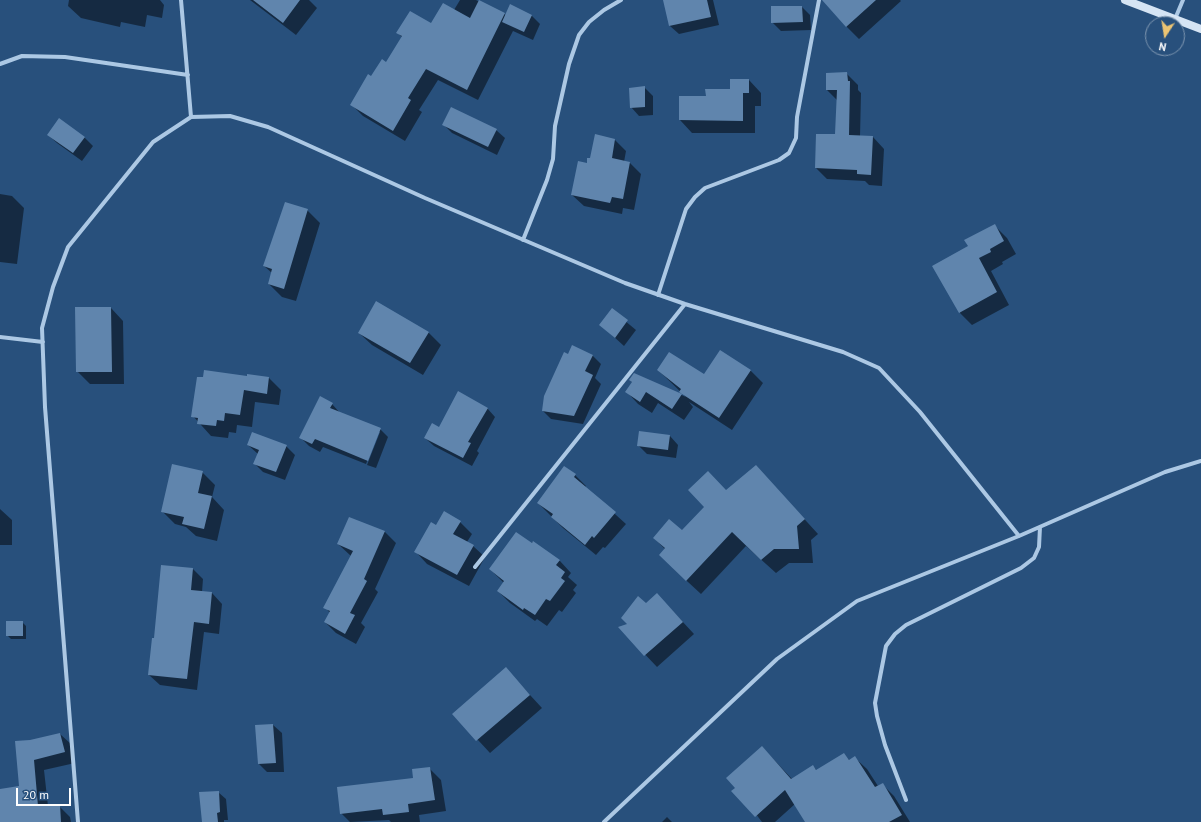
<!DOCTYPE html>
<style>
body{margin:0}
#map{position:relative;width:1201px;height:822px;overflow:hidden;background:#28507c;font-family:"PT Sans",sans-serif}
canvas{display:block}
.north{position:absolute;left:1145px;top:16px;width:40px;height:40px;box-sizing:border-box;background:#28507c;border:1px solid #7e96b0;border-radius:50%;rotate:192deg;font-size:11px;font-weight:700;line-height:16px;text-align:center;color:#fff}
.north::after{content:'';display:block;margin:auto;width:14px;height:18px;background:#ebc473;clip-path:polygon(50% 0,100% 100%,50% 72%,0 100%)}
.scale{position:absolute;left:16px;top:788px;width:55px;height:18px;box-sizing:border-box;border:2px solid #fff;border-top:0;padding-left:5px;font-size:12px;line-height:14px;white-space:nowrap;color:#fff;-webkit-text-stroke:3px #28507c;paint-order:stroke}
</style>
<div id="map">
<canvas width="1201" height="822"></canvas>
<div class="north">N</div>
<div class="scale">20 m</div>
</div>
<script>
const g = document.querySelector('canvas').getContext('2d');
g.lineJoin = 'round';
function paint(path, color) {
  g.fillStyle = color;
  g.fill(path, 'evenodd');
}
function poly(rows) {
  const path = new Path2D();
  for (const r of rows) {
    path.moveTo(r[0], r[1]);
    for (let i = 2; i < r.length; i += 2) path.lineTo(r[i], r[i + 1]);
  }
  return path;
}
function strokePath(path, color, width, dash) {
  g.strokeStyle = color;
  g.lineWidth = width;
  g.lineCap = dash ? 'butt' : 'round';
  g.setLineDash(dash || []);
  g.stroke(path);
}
paint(poly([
 [69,0,160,0,164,5,162,18,147,15,145,27,121,22,120,27,81,18,68,6],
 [250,0,309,0,317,8,296,35],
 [460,0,476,0,506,15,510,6,532,16,540,24,533,40,513,31,478,100,438,80,419,110,422,112,405,141,363,116,351,104,372,78,387,63,402,37,398,33,432,25,454,10],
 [664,0,713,0,719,25,679,34,670,26],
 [826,0,900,0,901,1,859,39,846,26],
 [802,7,810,15,811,30,781,31,772,22],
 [847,74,858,85,858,90,861,93,860,137,873,137,884,149,882,186,869,185,865,181,827,179,816,168,836,136,838,101,827,90],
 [749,80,761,93,761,106,755,106,755,133,692,133,680,120,680,97,707,97,731,90],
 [644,87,653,96,653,115,639,116,631,107],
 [444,125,496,130,505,138,497,155,452,133],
 [48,135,84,137,93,146,82,161,57,143],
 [615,140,626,151,624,162,630,163,641,174,634,210,623,208,622,214,584,206,572,195,587,164],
 [0,194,12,196,24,208,17,264,0,262],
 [307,210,320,223,296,301,282,297,269,284,272,273,264,266],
 [994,225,1007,238,1016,254,1002,262,1003,264,991,271,1009,305,972,325,960,313,969,247],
 [111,308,123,321,124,384,90,384,77,371],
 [612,310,636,330,624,346,601,325],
 [428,332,441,345,423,375,372,345,359,333],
 [568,355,592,355,601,364,595,378,601,384,583,424,551,419,543,411],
 [658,370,704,376,750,370,763,383,732,430,689,402,693,407,684,420,658,403,652,413,638,404,627,392,633,383,630,380,635,374,686,397],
 [248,375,269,378,281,390,279,405,255,402,252,427,237,425,236,433,229,432,228,438,211,436,193,416,248,378],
 [332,404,340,413,380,429,388,437,376,468,367,465,380,432,378,432,366,464,323,447,320,452,309,446,301,438],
 [487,408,495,417,477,451,479,453,472,466,434,446,425,438,440,428],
 [670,436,678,445,676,458,647,454,638,445],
 [248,445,286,446,295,455,285,480,263,472,255,464,258,454],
 [756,466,818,534,811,540,813,563,789,563,776,573,746,546,701,594,675,570,666,550,654,538,682,532],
 [202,472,215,485,212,497,224,510,217,541,196,536,186,527,175,524,162,511],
 [575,475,586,486,585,487,626,524,605,548,603,547,596,555,563,528,538,503],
 [0,509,12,520,12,545,0,545],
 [350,519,385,532,396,543,375,589,378,592,361,623,365,627,356,644,336,633,325,622,330,613,325,607,351,556,338,544],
 [460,522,472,534,467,542,473,546,485,557,469,586,427,564,416,552,437,526],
 [533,542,560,561,571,573,568,577,577,585,573,590,576,593,562,612,559,610,547,626,537,619,535,621,510,603,498,591,504,583,490,569],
 [193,569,203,579,202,592,212,593,222,604,219,634,204,632,197,690,160,685,149,675],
 [646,605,669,607,694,634,657,667,620,628,628,624],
 [22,622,26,626,26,639,11,639,7,635],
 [506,669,542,708,490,753,454,714],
 [273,725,282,733,284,772,267,772,259,764],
 [60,734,71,744,75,763,44,770,48,806,59,806,70,817,71,822,0,822,0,790,20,787,30,741],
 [762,747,792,779,813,766,817,771,844,754,850,761,855,758,867,769,878,786,882,784,894,796,910,822,808,822,795,804,775,822,762,822,736,788],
 [429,768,441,780,446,811,419,815,420,822,391,822,389,820,350,822,341,813,414,779],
 [218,792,226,799,228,820,224,820,224,822,203,822],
 [667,817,672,822,662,822]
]), '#0007');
paint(poly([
 [253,0,300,0,283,23],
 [479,0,505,13,467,90,426,69,408,98,411,100,393,131,350,105,368,74,371,76,382,59,386,62,402,36,396,33,410,11,431,23,443,3,470,18],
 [663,0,707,0,711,17,669,26],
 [822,0,876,0,846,27],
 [510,4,532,15,524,32,502,22],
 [771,6,802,6,803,22,771,23],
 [847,72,848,81,850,81,849,135,873,136,871,175,857,174,857,170,815,168,816,134,835,134,837,90,826,90,826,73],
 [730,79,749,79,749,93,743,93,743,121,679,120,679,96,706,96,705,89,730,89],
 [645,86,645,107,630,108,629,88],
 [451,107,497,129,488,147,442,125],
 [59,118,85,137,73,153,47,135],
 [595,134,615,139,612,158,630,162,623,199,612,197,610,203,571,195,578,161,587,163,587,158,590,158],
 [285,202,308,209,284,289,268,284,272,269,263,266],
 [995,224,1004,241,990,249,991,252,979,258,997,292,959,313,932,266,968,246,964,240],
 [376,301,429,332,410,363,358,333],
 [75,307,111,307,112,372,76,372],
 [612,308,628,320,615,338,599,325],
 [572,345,593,355,585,371,593,375,574,416,542,411,544,396,564,352,568,354],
 [720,350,751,370,719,418,679,392,681,389,657,370,669,352,704,374],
 [204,370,247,376,247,374,269,377,267,394,244,390,240,415,225,413,224,421,217,420,216,426,197,424,198,418,191,417,197,377,203,377],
 [634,373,682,394,672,409,646,392,640,402,625,392,632,382,629,380],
 [458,391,488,408,468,442,471,443,463,458,424,438,432,423,439,427],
 [320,396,333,403,330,408,381,428,368,461,315,439,312,444,299,438],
 [639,431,670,435,668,450,637,446],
 [252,432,287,445,276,472,253,464,259,450,247,445],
 [172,464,203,471,198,493,212,496,204,529,182,524,184,517,161,512],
 [756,465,805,519,797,526,799,549,774,549,761,560,732,532,686,581,659,555,665,548,653,538,669,519,682,530,704,507,688,490,708,471,726,490],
 [564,466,576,474,574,477,616,512,594,538,592,536,585,545,551,517,553,514,537,503],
 [444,511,461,521,453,534,474,545,457,575,414,552,431,522,436,525],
 [349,517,385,531,364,579,367,581,350,613,355,615,345,634,324,622,330,611,323,608,353,551,337,544],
 [516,532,532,543,533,541,560,560,556,565,565,572,561,578,565,581,550,601,546,599,535,615,524,608,523,610,497,591,504,581,489,569],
 [161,565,193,568,191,590,212,592,209,624,194,622,187,679,148,675,152,638,154,638],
 [657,593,683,622,644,656,618,627,627,624,621,618,638,596,646,603],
 [6,621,23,621,23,636,6,636],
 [506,667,530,695,476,741,452,714],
 [273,724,276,763,258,764,255,725],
 [60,733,65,752,34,760,38,806,60,805,61,822,0,822,0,789,19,786,15,741,30,740],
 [762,746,791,779,813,765,816,770,844,753,849,760,855,756,875,787,883,783,902,815,889,822,805,822,785,790,755,817,731,791,735,788,726,778],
 [430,767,435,800,408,804,409,812,383,815,382,809,340,814,337,787,413,778,412,769],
 [219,791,220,812,217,813,218,822,202,822,199,792]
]), '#6085ad');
strokePath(poly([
 [181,0,191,117],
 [1175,19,1183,0],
 [0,64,22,56,65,57,188,75],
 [523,240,547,180,553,159,555,126,569,64,579,35,589,22,604,10,621,0],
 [658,295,686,209,695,197,705,188,779,160,789,153,796,138,797,117,819,0],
 [0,337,43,342],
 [475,567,685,304],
 [906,800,885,745,877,716,875,703,886,646,895,634,906,625,1021,568,1034,558,1039,547,1040,527],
 [78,822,45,407,42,328,53,287,68,247,153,142,191,117,230,116,268,127,425,198,625,283,685,304,843,352,879,368,920,412,1019,536],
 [604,822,777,659,857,601,1019,536,1165,472,1201,461]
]), '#acc8e4', 4);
strokePath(poly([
 [1125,0,1201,29]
]), '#d5e4f4', 8);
</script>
